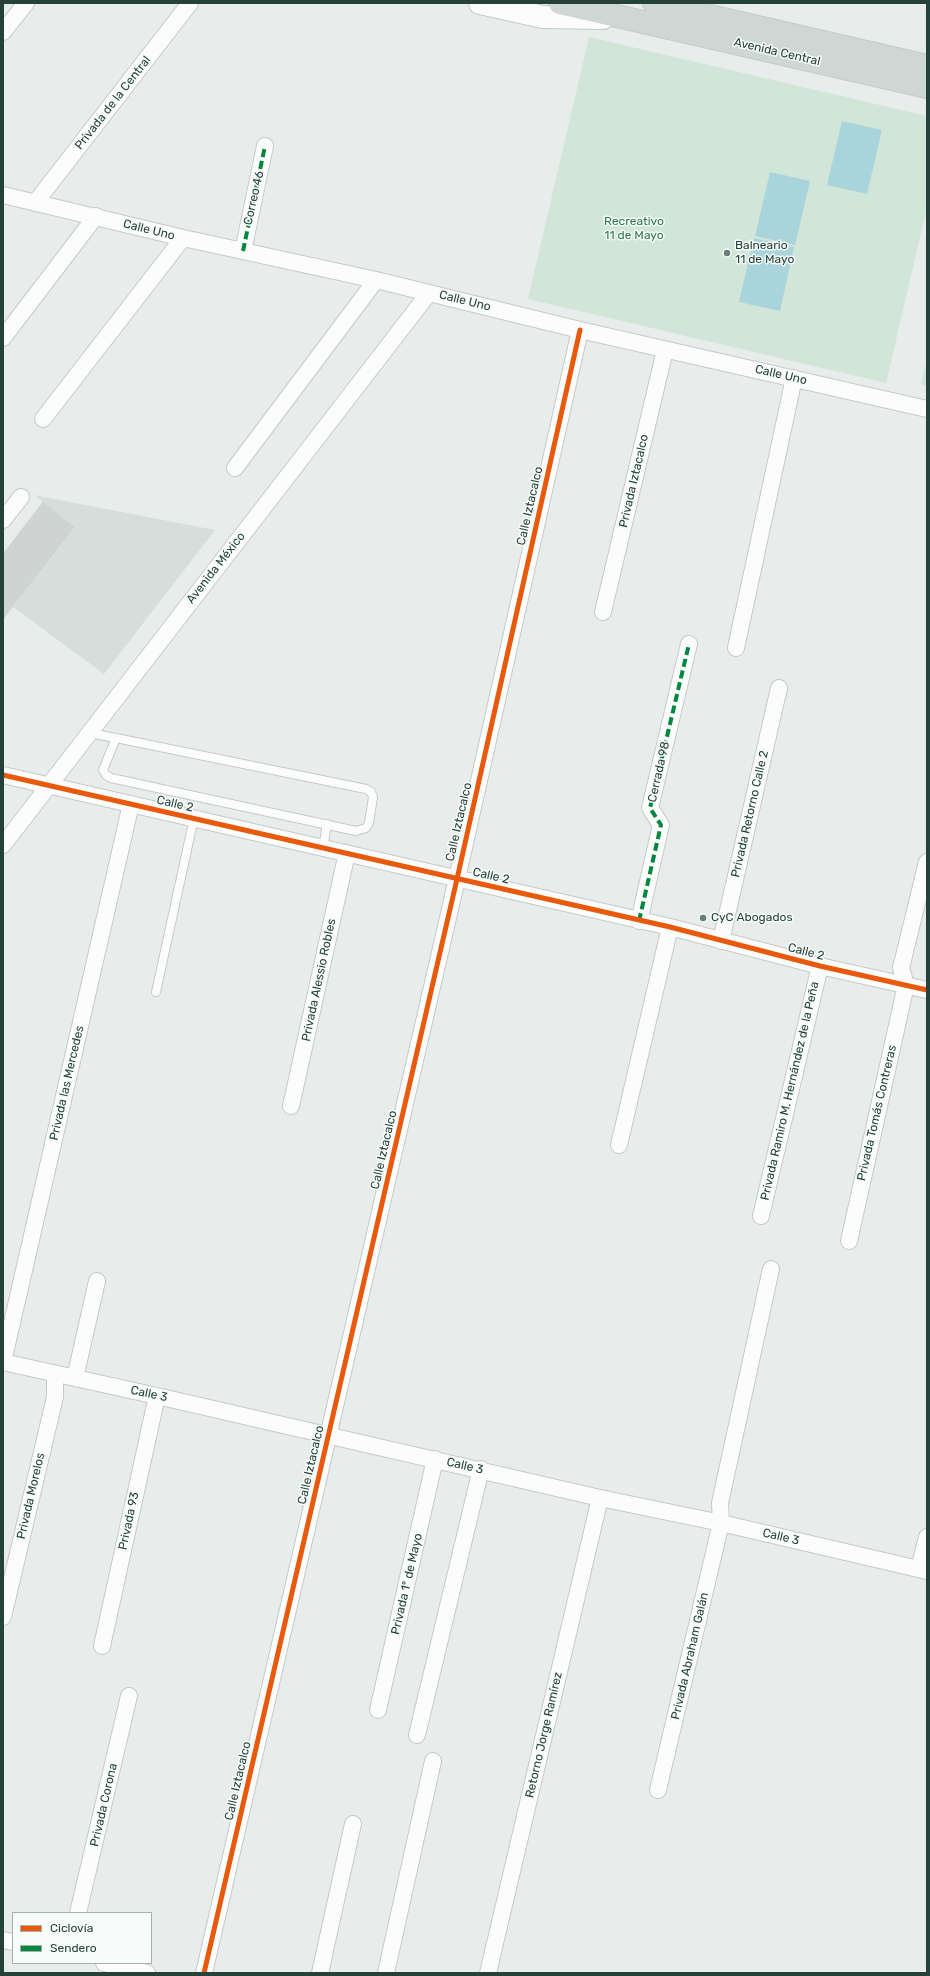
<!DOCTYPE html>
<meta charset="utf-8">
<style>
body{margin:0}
#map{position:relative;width:930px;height:1976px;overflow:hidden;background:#e8edeb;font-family:Rubik,sans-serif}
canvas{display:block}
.frame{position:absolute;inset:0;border:4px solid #24423a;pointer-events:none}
.legend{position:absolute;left:12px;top:1912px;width:140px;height:52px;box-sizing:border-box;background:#f7fbf9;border:1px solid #a3b1ad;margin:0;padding:5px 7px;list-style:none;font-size:12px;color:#24423a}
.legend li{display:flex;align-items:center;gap:8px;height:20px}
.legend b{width:20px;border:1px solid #a3b1ad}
</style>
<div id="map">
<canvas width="930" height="1976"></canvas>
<div class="frame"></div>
<ul class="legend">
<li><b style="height:5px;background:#e8590c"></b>Ciclovía</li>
<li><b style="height:5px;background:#00873e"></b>Sendero</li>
</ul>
</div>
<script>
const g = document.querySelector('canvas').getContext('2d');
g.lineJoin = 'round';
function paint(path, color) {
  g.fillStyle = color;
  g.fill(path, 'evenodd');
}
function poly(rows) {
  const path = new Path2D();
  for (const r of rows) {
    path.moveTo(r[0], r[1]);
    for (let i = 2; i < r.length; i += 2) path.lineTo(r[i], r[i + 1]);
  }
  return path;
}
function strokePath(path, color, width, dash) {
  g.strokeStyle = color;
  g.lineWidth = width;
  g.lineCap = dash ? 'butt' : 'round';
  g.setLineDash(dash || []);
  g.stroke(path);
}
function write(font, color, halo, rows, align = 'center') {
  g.font = font + ' Rubik,sans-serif';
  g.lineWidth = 3;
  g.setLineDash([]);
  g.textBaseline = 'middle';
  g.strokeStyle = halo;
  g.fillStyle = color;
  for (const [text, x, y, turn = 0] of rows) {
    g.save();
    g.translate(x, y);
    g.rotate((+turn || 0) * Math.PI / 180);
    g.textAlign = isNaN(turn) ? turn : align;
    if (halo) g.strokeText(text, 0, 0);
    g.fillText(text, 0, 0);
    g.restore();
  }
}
paint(poly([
 [34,495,215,530,104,674,13,607,76,527]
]), '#d6dedb');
paint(poly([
 [589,37,927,116,927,207,886,383,528,299],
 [927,358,927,386,921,385]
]), '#d1e6d8');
paint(poly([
 [842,121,882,130,867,194,827,185],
 [770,172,810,181,795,245,755,236],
 [754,238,794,247,780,311,739,302]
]), '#a9d4db');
const building = poly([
 [43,502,75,527,3,619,3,554,43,502]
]);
paint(building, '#cfd4d2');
strokePath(building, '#d1d6d4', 1);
const lane = poly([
 [89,733,116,738,366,789,371,792,373,797,369,823,366,828,356,831,111,778,106,775,103,770,116,738],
 [323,848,327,824],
 [156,992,194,818]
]);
const street = poly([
 [3,32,26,3],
 [3,195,183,238,376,280,580,330,927,409],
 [35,203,190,3],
 [243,251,265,146],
 [3,338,96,216],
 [43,419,183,238],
 [235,468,376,280],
 [3,520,21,497],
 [603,612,665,350],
 [736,648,794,378],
 [3,775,670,927,820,966,927,990],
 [3,845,429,293],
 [639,921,661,825,650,808,689,644],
 [721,941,779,688],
 [291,1106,347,853],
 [619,1145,670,927],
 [761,1216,820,966],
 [849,1241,906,985,901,968,927,862],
 [3,1362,157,1396,600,1498,721,1523,927,1571],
 [3,1362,131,804],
 [75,1378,97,1281],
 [919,1569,927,1537],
 [3,1617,55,1397,55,1374],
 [102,1646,157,1396],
 [378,1710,435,1459],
 [417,1735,481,1469],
 [658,1790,721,1523,720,1503,771,1269],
 [78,1913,129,1696],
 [3,1940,13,1942],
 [104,1963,147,1973],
 [204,1973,457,879,580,330],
 [320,1973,353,1824],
 [386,1973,433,1761],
 [488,1973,600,1498]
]);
const secondary = poly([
 [480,3,543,17,603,18]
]);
const primary = poly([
 [560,3,927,87],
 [654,3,927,66]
]);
strokePath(lane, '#c5cac8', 10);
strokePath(street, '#c5cac8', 18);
strokePath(secondary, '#c3cbc8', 24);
strokePath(primary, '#c3ccc9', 24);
strokePath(lane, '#fcfcfc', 8);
strokePath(street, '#fcfcfc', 16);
strokePath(secondary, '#fcfcfc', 22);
strokePath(primary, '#cfd7d5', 22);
strokePath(poly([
 [243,251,265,146],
 [639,921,661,825,650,808,689,644]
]), '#00873e', 4, [8, 4]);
strokePath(poly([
 [3,775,670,927,820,966,927,990],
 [204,1973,457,879,580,330]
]), '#e8590c', 5);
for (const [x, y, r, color] of [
 [727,253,4,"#697e78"],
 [703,918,4,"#697e78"]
]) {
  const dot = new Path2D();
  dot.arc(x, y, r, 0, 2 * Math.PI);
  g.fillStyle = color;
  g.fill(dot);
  strokePath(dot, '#f7fbf9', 1.5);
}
write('12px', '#24423a', '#f7fbf9', [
 ["Avenida Central",777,52,13],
 ["Privada de la Central",113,103,-52],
 ["Correo 46",254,198,-77],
 ["Calle Uno",149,230,14],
 ["Calle Uno",465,301,14],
 ["Calle Uno",781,375,13],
 ["Privada Iztacalco",634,481,-77],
 ["Calle Iztacalco",530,506,-77],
 ["Avenida México",216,568,-52],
 ["Cerrada 98",659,772,-77],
 ["Calle 2",175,804,13],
 ["Privada Retorno Calle 2",750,814,-77],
 ["Calle Iztacalco",459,822,-77],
 ["Calle 2",491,876,13],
 ["Calle 2",806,952,14],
 ["Privada Alessio Robles",319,980,-78],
 ["Privada las Mercedes",67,1083,-77],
 ["Privada Ramiro M. Hernández de la Peña",790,1091,-77],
 ["Privada Tomás Contreras",877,1113,-77],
 ["Calle Iztacalco",384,1150,-77],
 ["Calle 3",149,1394,12],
 ["Calle Iztacalco",311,1465,-77],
 ["Calle 3",465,1466,13],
 ["Privada Morelos",31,1496,-77],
 ["Privada 93",129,1521,-78],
 ["Calle 3",781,1537,13],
 ["Privada 1º de Mayo",407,1584,-77],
 ["Privada Abraham Galán",690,1656,-77],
 ["Retorno Jorge Ramírez",544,1735,-77],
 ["Calle Iztacalco",238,1781,-77],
 ["Privada Corona",104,1805,-77]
]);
write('12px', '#2d7a4b', '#f7fbf9', [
 ["Recreativo",634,222],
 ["11 de Mayo",634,236]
]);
write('12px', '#24423a', '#f7fbf9', [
 ["Balneario",735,246],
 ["11 de Mayo",735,260],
 ["CyC Abogados",711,918]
], 'left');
</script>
